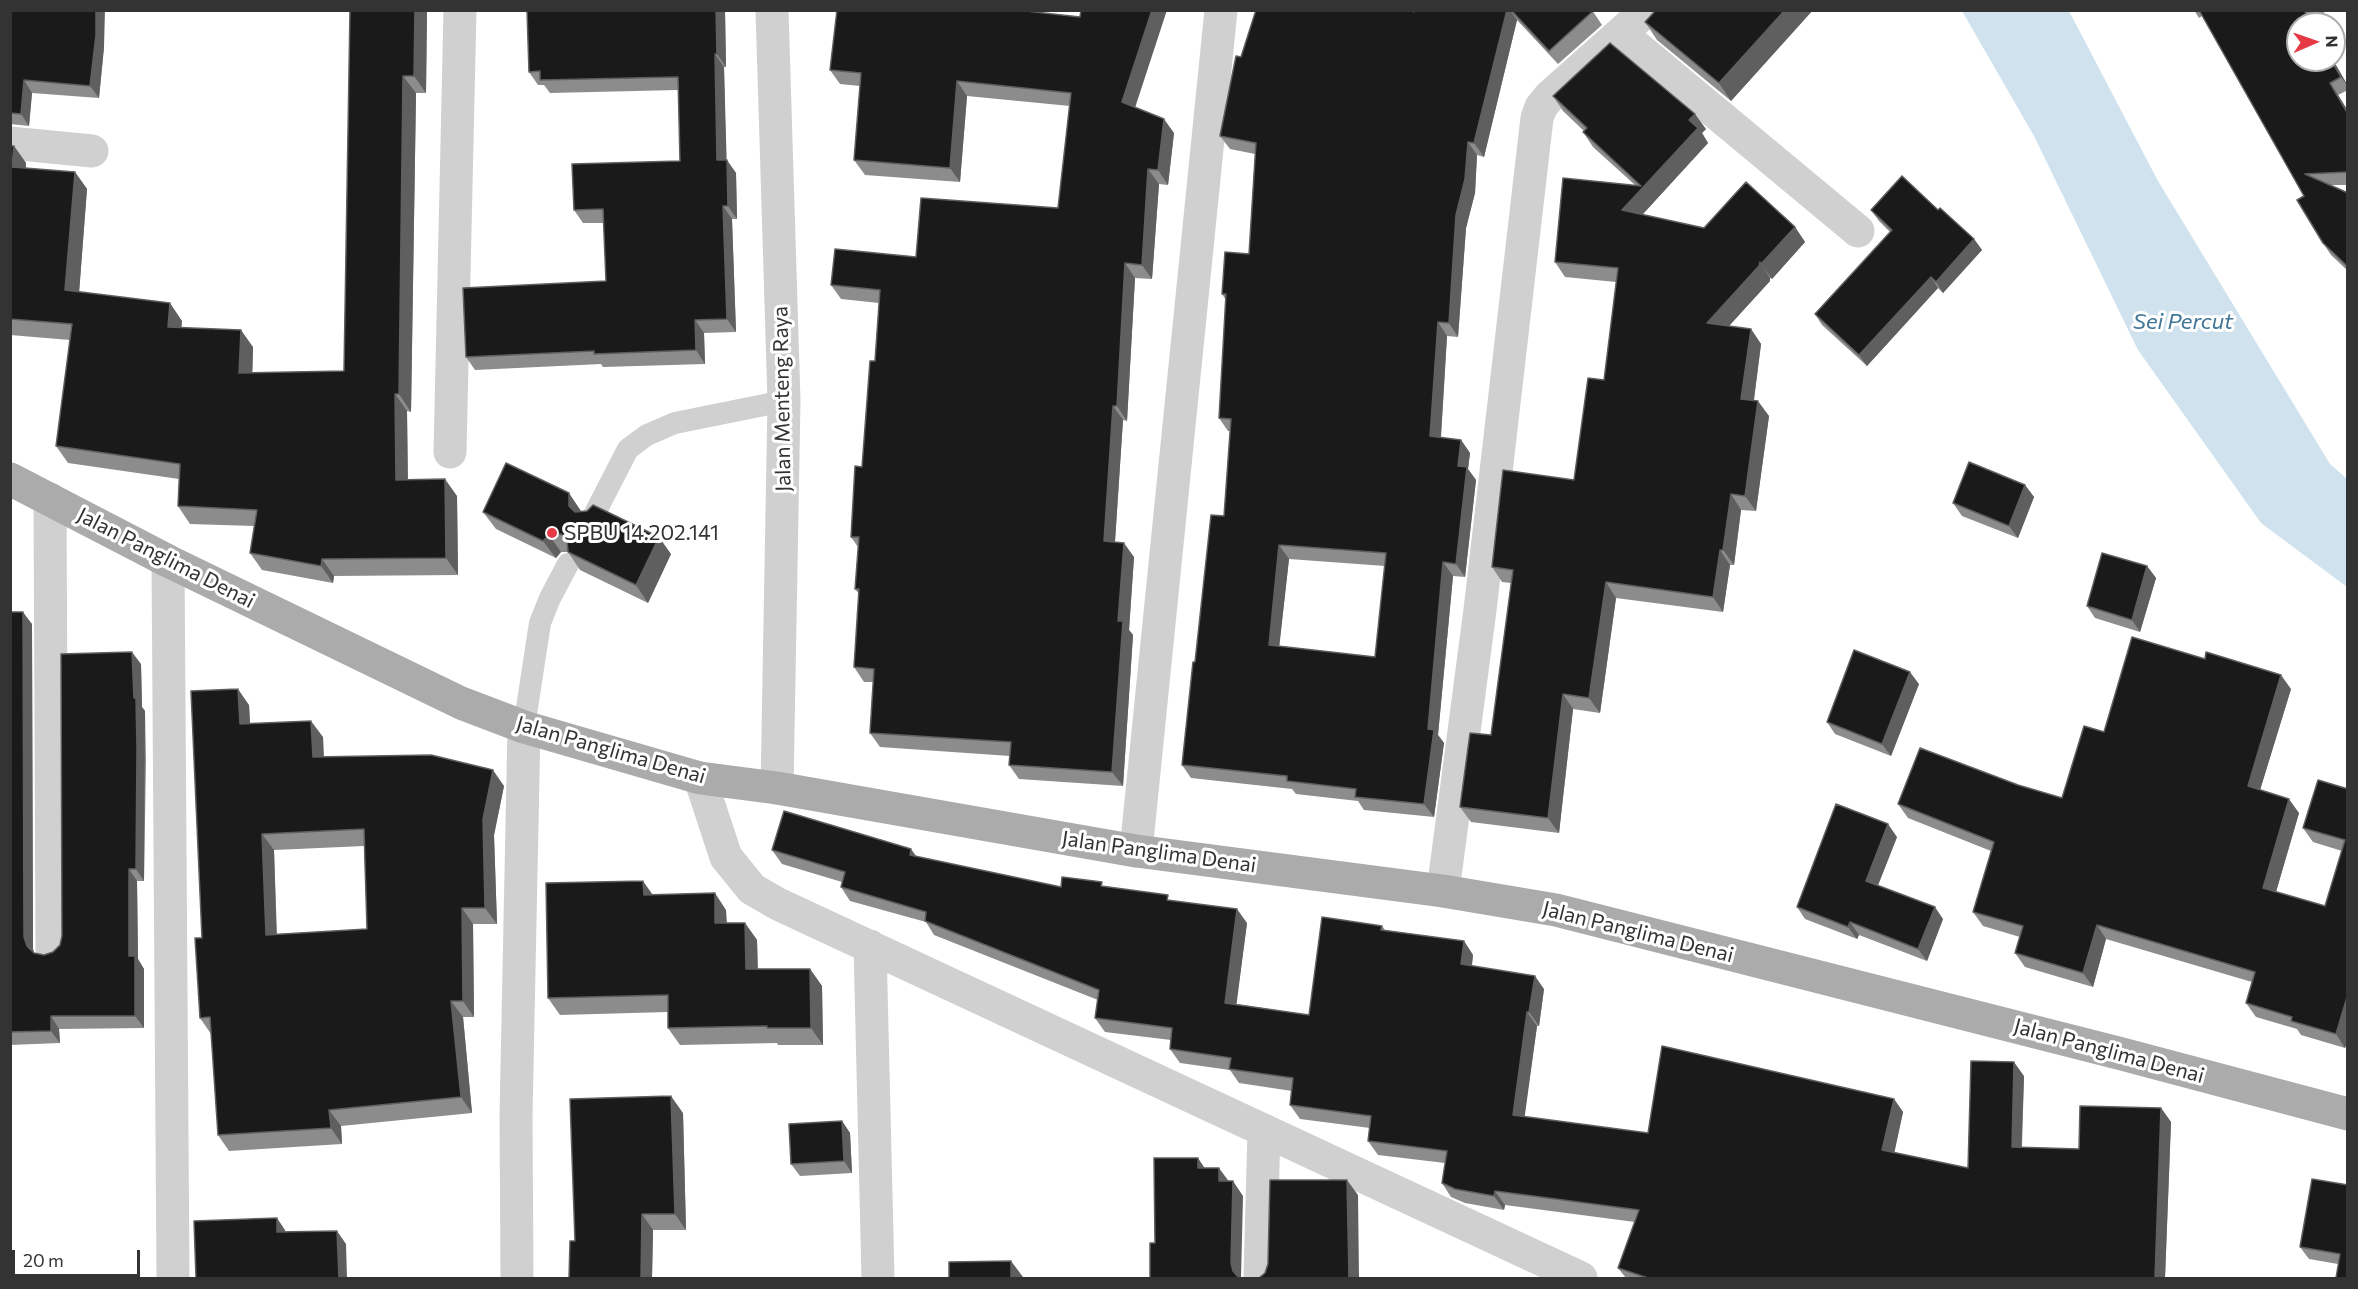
<!DOCTYPE html>
<style>
body{margin:0}
#map{position:relative;width:2358px;height:1289px;overflow:hidden;background:#fff;font-family:Commissioner,sans-serif}
canvas{display:block}
.frame{position:absolute;inset:0;border:12px solid #333;pointer-events:none}
.north{position:absolute;left:2286px;top:12px;width:60px;height:60px;box-sizing:border-box;background:#fff;border:2px solid #adadad;border-radius:50%;rotate:88deg;font-size:16px;font-weight:700;line-height:24px;text-align:center;color:#333}
.north::after{content:'';display:block;margin:auto;width:21px;height:27px;background:#e63946;clip-path:polygon(50% 0,100% 100%,50% 72%,0 100%)}
.scale{position:absolute;left:12px;top:1250px;width:128px;height:27px;box-sizing:border-box;border:3px solid #333;border-top:0;padding-left:8px;font-size:18px;line-height:21px;white-space:nowrap;color:#333;-webkit-text-stroke:4px #fff;paint-order:stroke}
</style>
<div id="map">
<canvas width="2358" height="1289"></canvas>
<div class="frame"></div>
<div class="north">N</div>
<div class="scale">20 m</div>
</div>
<script>
const g = document.querySelector('canvas').getContext('2d');
g.lineJoin = 'round';
function paint(path, color) {
  g.fillStyle = color;
  g.fill(path, 'evenodd');
}
function poly(rows) {
  const path = new Path2D();
  for (const r of rows) {
    path.moveTo(r[0], r[1]);
    for (let i = 2; i < r.length; i += 2) path.lineTo(r[i], r[i + 1]);
  }
  return path;
}
function strokePath(path, color, width, dash) {
  g.strokeStyle = color;
  g.lineWidth = width;
  g.lineCap = dash ? 'butt' : 'round';
  g.setLineDash(dash || []);
  g.stroke(path);
}
function write(font, color, halo, rows, align = 'center') {
  g.font = font + ' Commissioner,sans-serif';
  g.lineWidth = 6;
  g.setLineDash([]);
  g.textBaseline = 'middle';
  g.strokeStyle = halo;
  g.fillStyle = color;
  for (const [text, x, y, turn = 0] of rows) {
    g.save();
    g.translate(x, y);
    g.rotate((+turn || 0) * Math.PI / 180);
    g.textAlign = isNaN(turn) ? turn : align;
    if (halo) g.strokeText(text, 0, 0);
    g.fillText(text, 0, 0);
    g.restore();
  }
}
paint(poly([
 [1962,11,2069,11,2158,181,2330,464,2347,479,2347,587,2261,523,2138,350,2034,136]
]), '#cfe2ee');
strokePath(poly([
 [593,517,628,449,647,435,675,423,784,401],
 [524,727,540,623,550,598,568,564]
]), '#d0d0d0', 22);
strokePath(poly([
 [1621,34,1858,231],
 [10,143,92,151],
 [450,452,460,10],
 [50,499,52,949],
 [168,561,173,1278],
 [700,778,726,857,752,889,778,904,1581,1278],
 [1136,851,1221,10],
 [1443,891,1480,610,1537,118,1541,107,1550,96,1647,10],
 [870,946,878,1278],
 [517,1278,516,1116,524,727],
 [1260,1278,1264,1130]
]), '#d0d0d0', 33);
strokePath(poly([
 [772,10,784,401,777,788]
]), '#d0d0d0', 33);
strokePath(poly([
 [10,479,168,561,461,703,524,727,700,778,777,788,1136,851,1443,891,1556,910,2122,1054,2348,1114]
]), '#ababab', 33);
paint(poly([
 [10,10,104,47,99,98,32,93,29,126,10,124],
 [350,10,427,10,426,93,416,93,411,412,407,411,408,480,457,496,458,575,334,576,333,583,262,570,250,553,254,526,190,524,178,506,179,479,68,463,56,446,70,340,10,335,10,146,14,146,26,163,26,168,75,172,87,189,79,292,182,321,181,328,253,347,252,373,344,371],
 [527,10,725,10,726,67,724,67,726,160,736,173,737,219,732,219,736,332,704,333,705,364,603,367,601,364,475,370,466,357,606,281,604,223,583,223,574,210,680,161,678,90,550,93,544,85,538,85,529,72],
 [837,10,1135,108,1174,133,1168,185,1159,184,1152,279,1135,278,1127,421,1123,420,1115,542,1134,557,1129,630,1133,635,1123,786,1019,779,1009,765,1010,756,880,747,870,733,874,682,864,682,854,667,859,594,855,589,858,547,851,537,862,467,875,361,879,303,841,299,831,285,916,257,1058,208,1070,106,967,96,960,182,865,175,854,160,860,86,840,84,830,70],
 [1256,10,1592,10,1602,25,1558,64,1517,20,1484,157,1477,155,1475,193,1466,228,1458,337,1447,336,1441,438,1461,440,1470,453,1468,469,1476,480,1465,577,1453,576,1438,735,1444,743,1434,817,1364,810,1358,801,1296,794,1292,789,1191,778,1182,765,1195,662,1224,516,1230,431,1228,431,1219,418,1226,300,1222,294,1249,254,1255,154,1230,149,1220,136,1241,57],
 [1289,559,1385,566,1375,657,1279,646],
 [1813,10,1731,101,1657,40,1645,22],
 [2194,10,2323,10,2326,17,2314,24,2298,24,2333,60,2348,86,2348,90,2338,95,2348,111,2348,185,2331,185,2348,193,2348,271,2331,255,2323,243,2304,196,2202,16,2199,18],
 [1553,96,1706,129,1702,133,1708,143,1642,215,1704,228,1795,227,1805,242,1772,279,1770,278,1770,281,1729,326,1751,329,1761,344,1754,400,1769,416,1756,511,1741,510,1734,565,1730,565,1723,612,1616,598,1600,713,1573,709,1559,833,1471,822,1460,807,1491,735,1511,583,1502,582,1492,567,1574,480,1604,380,1616,282,1565,277,1555,262,1635,185,1593,147,1583,132,1584,131,1563,111],
 [1871,210,1938,210,1974,239,1982,250,1943,293,1938,288,1867,366,1822,325,1815,314,1890,232,1879,221],
 [2025,485,2034,497,2018,538,1962,516,1953,503],
 [581,511,671,554,648,603,580,570,568,552,561,552,556,558,496,529,483,512],
 [2147,566,2156,578,2140,632,2095,618,2087,606],
 [10,612,32,624,33,949,34,953,44,955,53,952,60,945,141,664,142,707,145,711,146,760,144,881,137,881,138,959,144,969,144,1028,59,1029,60,1043,10,1045],
 [1919,684,1891,756,1835,734,1827,722],
 [2291,689,2260,790,2299,813,2276,892,2325,906,2342,851,2313,842,2303,828,2348,789,2348,1041,2345,1048,2301,1035,2297,1029,2256,1017,2246,1003,2252,982,2106,939,2093,987,2025,967,2015,953,2020,937,1983,926,1973,912,1991,851,1908,818,1898,804,2018,785,2062,798,2104,732],
 [249,705,250,724,323,737,324,757,504,786,494,835,497,924,473,924,474,1017,463,1017,472,1113,341,1126,342,1144,229,1151,218,1135,211,1034,200,1018,202,938],
 [364,846,367,929,277,934,274,850],
 [1897,837,1878,885,1943,919,1927,961,1859,935,1857,939,1805,919,1797,907],
 [772,850,917,857,1061,887,1105,886,1172,901,1247,923,1236,1004,1309,1015,1382,926,1385,930,1464,941,1473,955,1472,966,1544,989,1539,1026,1537,1026,1524,1117,1648,1133,1894,1099,1903,1112,1894,1152,1968,1168,2024,1076,2022,1147,2079,1149,2161,1108,2171,1122,2165,1278,1626,1278,1618,1268,1635,1222,1505,1205,1504,1210,1465,1203,1451,1197,1442,1183,1445,1163,1378,1155,1368,1141,1370,1128,1300,1119,1290,1105,1292,1091,1239,1083,1230,1070,1180,1063,1170,1049,1171,1040,1105,1032,1095,1018,1098,1000,934,935,926,922,850,901,841,887,842,882,782,864],
 [653,894,726,910,727,923,745,923,757,940,758,969,810,969,822,986,823,1045,778,1045,777,1043,680,1045,668,1028,668,1012,560,1015,548,998],
 [683,1113,686,1230,653,1230,652,1278,569,1278,575,1241],
 [842,1121,850,1133,852,1173,800,1176,791,1164],
 [2348,1185,2348,1278,2338,1264,2309,1259,2300,1247]
]), '#8c8c8c');
paint(poly([
 [96,10,105,10,104,47,99,98,90,86],
 [415,10,427,10,426,93,414,76],
 [716,10,725,10,726,67,717,54],
 [1152,10,1167,10,1132,117,1122,102],
 [1507,10,1510,10,1517,20,1484,157,1474,143],
 [1785,10,1813,10,1731,101,1719,83],
 [715,54,724,67,727,173,717,160],
 [2331,60,2333,60,2348,86,2341,77],
 [403,76,416,93,411,412,399,394],
 [24,80,32,93,29,126,21,114],
 [957,81,967,96,960,182,950,168],
 [2330,83,2338,95,2348,111,2348,114],
 [1695,114,1706,129,1702,133,1708,143,1632,226,1622,210,1689,120],
 [1164,119,1174,133,1168,185,1158,170],
 [1468,142,1477,155,1475,193,1466,228,1458,337,1449,323,1456,215],
 [14,146,26,163,24,184,12,167],
 [727,160,736,173,737,219,728,206],
 [1148,169,1159,184,1152,279,1142,265],
 [75,172,87,189,78,307,65,290],
 [723,206,732,219,736,332,727,319],
 [1795,227,1805,242,1772,279,1761,264],
 [1974,239,1982,250,1943,293,1936,282],
 [1760,262,1770,278,1770,281,1718,338,1707,323],
 [1125,263,1135,278,1127,421,1117,406],
 [1931,277,1938,288,1867,366,1859,355],
 [170,303,182,321,180,344,168,327],
 [695,320,704,333,705,364,696,350],
 [1438,322,1447,336,1440,450,1430,436],
 [1751,329,1761,344,1752,414,1741,399],
 [241,330,253,347,252,390,239,373],
 [395,394,407,411,408,497,396,480],
 [1758,401,1769,416,1756,511,1745,496],
 [1113,406,1123,420,1114,556,1104,541],
 [1461,440,1470,453,1468,469,1476,480,1465,577,1456,564,1458,466],
 [445,479,457,496,458,575,446,558],
 [2025,485,2034,497,2018,538,2009,526],
 [569,493,581,511,581,524,569,506],
 [1731,494,1741,510,1734,565,1723,550],
 [549,535,561,552,556,558,543,541],
 [659,537,671,554,648,603,636,585],
 [1124,543,1134,557,1129,630,1133,635,1123,786,1112,772,1118,621],
 [1279,545,1289,559,1278,658,1269,645],
 [1720,550,1730,565,1723,612,1713,597],
 [322,559,334,576,333,583,321,566],
 [1443,562,1453,576,1438,735,1444,743,1434,817,1424,804,1428,729],
 [2147,566,2156,578,2140,632,2132,620],
 [1606,582,1616,598,1600,713,1589,698],
 [23,612,32,624,33,949,36,959,27,946,24,937],
 [132,652,141,664,142,707,145,711,144,881,136,869,134,698],
 [1910,672,1919,684,1891,756,1882,744],
 [2281,675,2291,689,2257,800,2248,786],
 [238,689,249,705,251,740,240,724],
 [1563,694,1573,709,1559,833,1548,818],
 [311,721,323,737,324,773,313,757],
 [493,770,504,786,494,835,497,924,485,908,483,819],
 [2289,799,2299,813,2273,902,2263,888],
 [1888,824,1897,837,1875,893,1866,881],
 [262,834,274,850,277,951,266,935],
 [911,849,921,863,910,855],
 [129,869,137,881,138,959,144,969,144,1028,135,1016,129,956],
 [643,881,655,898,644,895],
 [715,893,726,910,727,940,715,923],
 [1935,907,1943,919,1927,961,1918,949],
 [462,908,473,924,474,1017,463,1001],
 [1237,909,1247,923,1235,1016,1225,1003],
 [1850,922,1859,935,1857,939,1848,927],
 [745,923,757,940,758,986,746,969],
 [2097,925,2106,939,2093,987,2083,973],
 [1464,941,1473,955,1470,978,1461,964],
 [810,969,822,986,823,1045,811,1028],
 [1535,976,1544,989,1539,1026,1529,1012],
 [2348,994,2348,1041,2345,1048,2336,1034],
 [451,1001,463,1017,472,1113,461,1097],
 [1527,1012,1537,1026,1523,1129,1513,1115],
 [51,1016,59,1029,60,1043,51,1031],
 [2014,1062,2024,1076,2021,1160,2012,1147],
 [671,1096,683,1113,686,1230,675,1214],
 [1894,1099,1903,1112,1892,1164,1882,1150],
 [2161,1108,2171,1122,2165,1278,2155,1278],
 [329,1110,341,1126,342,1144,331,1128],
 [842,1121,850,1133,852,1173,844,1161],
 [1198,1158,1208,1173,1198,1168],
 [1219,1168,1230,1183,1219,1181],
 [1347,1180,1358,1195,1359,1278,1349,1278],
 [1233,1181,1243,1196,1241,1278,1238,1278,1233,1271,1231,1263],
 [1495,1191,1505,1205,1504,1210,1494,1196],
 [642,1214,653,1230,652,1278,641,1278],
 [277,1218,285,1230,286,1245,277,1232],
 [337,1231,346,1244,347,1278,339,1278],
 [1011,1261,1023,1277,1023,1278,1011,1278]
]), '#5f5f5f');
const building = poly([
 [10,10,96,10,96,35,90,86,24,80,21,114,10,113,10,10],
 [350,10,415,10,414,76,403,76,399,394,395,394,396,480,445,479,446,558,322,559,321,566,250,553,257,510,178,506,180,464,56,446,72,324,10,319,10,146,14,146,12,167,75,172,65,290,170,303,168,327,241,330,239,373,344,371,350,10],
 [527,10,716,10,717,54,715,54,717,160,727,160,728,206,723,206,727,319,695,320,696,350,594,354,594,351,466,357,463,288,606,281,603,209,574,210,572,164,680,161,678,77,540,80,540,71,529,72,527,10],
 [837,10,1017,10,1080,17,1081,10,1152,10,1122,102,1164,119,1158,170,1148,169,1142,265,1125,263,1117,406,1113,406,1104,541,1124,543,1118,621,1123,621,1112,772,1009,765,1011,742,870,733,874,669,854,667,859,589,855,589,859,537,851,537,855,466,862,467,870,361,875,361,880,290,831,285,835,249,916,257,921,198,1058,208,1071,93,957,81,950,168,854,160,861,73,830,70,837,10],
 [1256,10,1415,10,1414,12,1416,10,1507,10,1474,143,1468,142,1465,179,1456,215,1449,323,1438,322,1430,436,1461,440,1458,466,1467,467,1456,564,1443,562,1428,729,1434,730,1424,804,1355,797,1356,789,1287,781,1287,776,1182,765,1193,662,1195,662,1211,515,1224,516,1231,419,1219,418,1226,294,1222,294,1225,252,1249,254,1256,143,1220,136,1236,56,1241,57,1256,10],
 [1279,545,1386,553,1375,657,1269,645,1279,545],
 [1511,10,1592,10,1593,11,1549,51,1511,10],
 [1656,10,1785,10,1719,83,1645,22,1656,10],
 [2199,10,2307,10,2305,12,2311,24,2298,24,2298,60,2331,60,2341,77,2330,83,2348,114,2348,172,2305,174,2348,193,2348,267,2323,243,2297,200,2304,196,2199,10],
 [1610,43,1695,114,1689,120,1698,128,1622,210,1704,228,1746,182,1795,227,1761,264,1760,262,1759,266,1707,323,1751,329,1741,399,1758,401,1745,496,1731,494,1723,550,1720,550,1713,597,1606,582,1589,698,1563,694,1548,818,1460,807,1470,733,1491,735,1513,570,1492,567,1503,470,1574,480,1588,378,1604,380,1618,268,1555,262,1563,178,1641,186,1583,132,1587,128,1553,96,1610,43],
 [1902,176,1938,210,1940,208,1974,239,1936,282,1931,277,1859,355,1815,314,1892,230,1871,210,1902,176],
 [1969,462,2025,485,2009,526,1953,503,1969,462],
 [506,463,569,493,569,506,575,512,587,511,593,505,659,537,636,585,568,552,567,540,561,534,549,535,543,541,483,512,506,463],
 [2102,553,2147,566,2132,620,2087,606,2102,553],
 [10,612,23,612,24,937,27,946,34,953,44,955,53,952,60,945,62,936,61,654,132,652,134,698,136,698,137,748,136,869,129,869,129,956,135,956,135,1016,51,1016,51,1031,10,1032,10,612],
 [2132,637,2205,659,2206,652,2281,675,2248,786,2289,799,2263,888,2325,906,2345,840,2303,828,2318,780,2348,789,2348,994,2336,1034,2291,1021,2292,1017,2246,1003,2255,972,2097,925,2083,973,2015,953,2023,926,1973,912,1994,842,1898,804,1920,748,2018,785,2062,798,2084,726,2104,732,2132,637],
 [1854,650,1910,672,1882,744,1827,722,1854,650],
 [238,689,240,724,311,721,313,757,431,755,493,770,483,819,485,908,462,908,463,1001,451,1001,461,1097,329,1110,331,1128,218,1135,210,1017,200,1018,195,938,202,938,191,691,238,689],
 [364,829,367,929,266,935,262,834,364,829],
 [1836,804,1888,824,1866,881,1935,907,1918,949,1850,922,1848,927,1797,907,1836,804],
 [784,811,911,849,910,855,1061,887,1062,877,1102,882,1101,886,1168,895,1167,900,1237,909,1225,1003,1309,1015,1322,917,1382,926,1381,930,1464,941,1461,964,1535,976,1529,1012,1527,1012,1513,1115,1648,1133,1662,1046,1894,1099,1882,1150,1968,1168,1971,1061,2014,1062,2012,1147,2079,1149,2080,1106,2161,1108,2155,1278,1648,1278,1618,1268,1639,1210,1495,1191,1494,1196,1455,1189,1442,1183,1447,1151,1368,1141,1371,1116,1290,1105,1293,1078,1229,1069,1231,1058,1170,1049,1172,1028,1095,1018,1099,990,925,921,926,912,841,887,845,872,772,850,784,811],
 [643,881,644,895,715,893,715,923,745,923,746,969,810,969,811,1028,767,1028,767,1026,668,1028,668,995,548,998,546,883,643,881],
 [671,1096,675,1214,642,1214,641,1278,569,1278,570,1241,575,1241,570,1099,671,1096],
 [842,1121,844,1161,791,1164,789,1124,842,1121],
 [1154,1158,1198,1158,1198,1168,1219,1168,1219,1181,1233,1181,1231,1263,1233,1271,1239,1278,1150,1278,1150,1243,1155,1243,1154,1158],
 [2312,1179,2348,1185,2348,1278,2336,1278,2340,1254,2300,1247,2312,1179],
 [1270,1180,1347,1180,1349,1278,1259,1278,1265,1273,1268,1264,1270,1180],
 [277,1218,277,1232,337,1231,339,1278,196,1278,194,1221,277,1218],
 [1011,1261,1011,1278,949,1278,949,1262,1011,1261]
]);
paint(building, '#1a1a1a');
strokePath(building, '#5f5f5f', 1.5);
for (const [x, y, r, color] of [
 [552,533,6,"#e63946"]
]) {
  const dot = new Path2D();
  dot.arc(x, y, r, 0, 2 * Math.PI);
  g.fillStyle = color;
  g.fill(dot);
  strokePath(dot, '#fff', 2);
}
write('21px', '#333', '#fff', [
 ["Jalan Menteng Raya",782,399,-91],
 ["Jalan Panglima Denai",166,558,27],
 ["Jalan Panglima Denai",611,750,16],
 ["Jalan Panglima Denai",1159,852,8],
 ["Jalan Panglima Denai",1638,932,14],
 ["Jalan Panglima Denai",2109,1051,15]
]);
write('21px', '#333', '#fff', [
 ["SPBU 14.202.141",564,533]
], 'left');
write('italic 22px', '#3f7597', '#fff', [
 ["Sei Percut",2183,322]
]);
</script>
